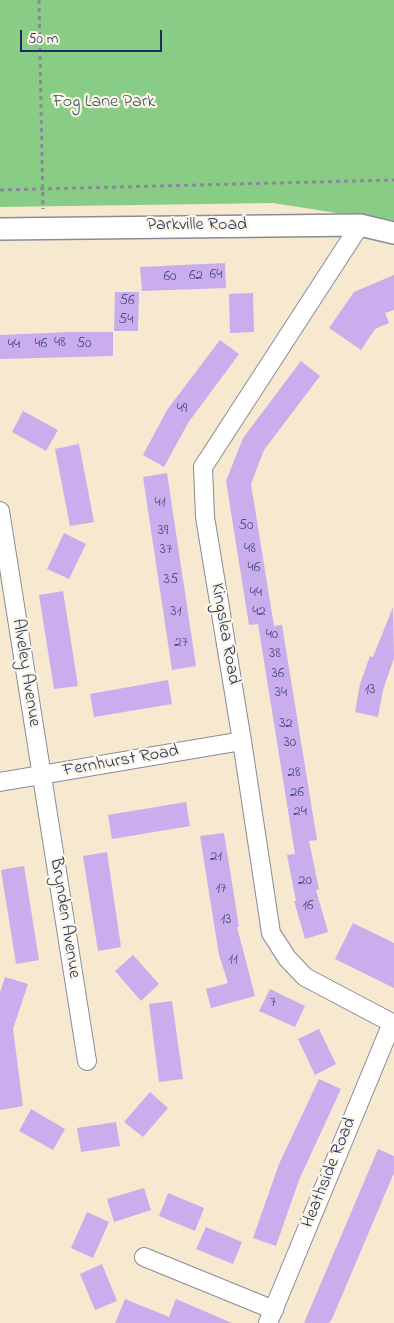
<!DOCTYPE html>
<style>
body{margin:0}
#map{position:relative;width:394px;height:1323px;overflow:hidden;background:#f7e8d0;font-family:"Indie Flower",sans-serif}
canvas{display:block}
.scale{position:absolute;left:20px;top:30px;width:142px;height:22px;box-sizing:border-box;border:2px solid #1b2f5e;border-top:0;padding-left:6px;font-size:15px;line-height:18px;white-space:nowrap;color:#1b2f5e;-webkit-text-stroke:4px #fcf5e5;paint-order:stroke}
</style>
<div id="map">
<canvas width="394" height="1323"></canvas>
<div class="scale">50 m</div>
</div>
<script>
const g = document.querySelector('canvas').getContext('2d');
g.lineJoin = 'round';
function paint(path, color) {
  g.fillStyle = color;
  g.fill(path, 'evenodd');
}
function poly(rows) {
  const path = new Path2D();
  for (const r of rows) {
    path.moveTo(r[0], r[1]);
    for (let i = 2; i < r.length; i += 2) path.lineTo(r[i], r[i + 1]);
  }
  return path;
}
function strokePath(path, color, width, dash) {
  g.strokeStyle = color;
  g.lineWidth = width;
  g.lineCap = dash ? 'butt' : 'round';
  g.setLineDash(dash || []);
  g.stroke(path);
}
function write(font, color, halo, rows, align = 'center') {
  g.font = font + ' "Indie Flower",sans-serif';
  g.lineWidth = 4.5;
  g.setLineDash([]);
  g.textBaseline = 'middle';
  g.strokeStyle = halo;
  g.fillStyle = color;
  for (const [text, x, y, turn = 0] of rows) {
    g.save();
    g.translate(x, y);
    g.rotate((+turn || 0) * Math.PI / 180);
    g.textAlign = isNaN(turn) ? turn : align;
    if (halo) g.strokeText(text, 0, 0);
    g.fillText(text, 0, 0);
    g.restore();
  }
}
paint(poly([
 [0,0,394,0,394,222,273,203,0,207]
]), '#88cc86');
paint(poly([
 [225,263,226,288,142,291,140,267],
 [394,275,394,310,385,313,389,323,375,329,361,350,329,328,354,292],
 [115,292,139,292,138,331,114,331],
 [253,293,254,332,230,333,229,294],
 [70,332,113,332,113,356,0,359,0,335],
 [220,340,239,354,188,423,164,467,143,455,167,410],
 [301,361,320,376,264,450,251,484,274,626,282,625,317,840,309,841,319,889,316,890,328,932,305,939,294,901,296,901,287,855,295,854,258,624,249,625,226,481,243,438],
 [23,411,58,430,46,451,12,432],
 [79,444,94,522,70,526,55,449],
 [167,473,196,666,172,670,143,477],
 [64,533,86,544,69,579,47,569],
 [63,591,78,686,54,689,39,595],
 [393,607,394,658,383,690,378,717,355,712,360,684,370,656,373,657],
 [168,680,172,704,94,717,90,694],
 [186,802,190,826,112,839,108,815],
 [224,833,239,927,237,927,255,996,211,1008,206,989,228,983,219,955,200,836],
 [107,852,121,947,98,951,83,856],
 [24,866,39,960,16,964,1,870],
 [353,923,394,943,394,988,335,959],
 [133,955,159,984,141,1001,115,971],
 [5,977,28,984,13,1029,23,1106,0,1110,0,992],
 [270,989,305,1006,295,1027,259,1011],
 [172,1001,183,1079,159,1082,149,1004],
 [319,1029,336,1064,315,1075,298,1039],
 [319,1079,341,1089,299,1180,276,1246,253,1238,279,1164],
 [150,1092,168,1108,143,1137,124,1122],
 [31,1109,65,1129,53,1150,19,1131],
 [116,1122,120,1146,81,1152,77,1128],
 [378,1149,394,1156,394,1173,385,1194,332,1319,329,1323,304,1323],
 [144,1188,151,1210,114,1222,107,1199],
 [168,1193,204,1208,195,1231,159,1216],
 [87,1212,109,1222,93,1258,71,1248],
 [206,1227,242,1242,233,1264,196,1249],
 [102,1264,117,1301,95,1310,80,1274],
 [125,1299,169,1317,176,1299,232,1323,115,1323]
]), '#caaded');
const minor = poly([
 [360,225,203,467,205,517,242,741,271,933,287,958,305,977,394,1024],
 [0,511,87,1061],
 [0,782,242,741],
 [144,1257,274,1310],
 [268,1323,392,1023]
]);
const tertiary = poly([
 [0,229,360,225,394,233]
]);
strokePath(minor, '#898c97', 20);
strokePath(tertiary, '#898c97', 24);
strokePath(poly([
 [39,0,43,209],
 [0,190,394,180]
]), '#898c97', 3, [4, 4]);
strokePath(minor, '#fff', 18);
strokePath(tertiary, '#fff', 21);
write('15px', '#474e82', null, [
 ["64",216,276],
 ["62",196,277],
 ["60",170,278],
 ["56",127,302],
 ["54",126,321],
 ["48",60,344],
 ["46",41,345],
 ["50",84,345],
 ["44",14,346],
 ["49",182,410],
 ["41",160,504],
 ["50",246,527],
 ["39",163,532],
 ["48",250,550],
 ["37",166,551],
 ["46",254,569],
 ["35",171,581],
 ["44",256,594],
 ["31",176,613],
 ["42",259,613],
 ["40",272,636],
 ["27",181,644],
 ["38",275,655],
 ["36",278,675],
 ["13",370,691],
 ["34",281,694],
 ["32",286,725],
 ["30",290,744],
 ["28",294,774],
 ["26",297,794],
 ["24",300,813],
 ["21",216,858],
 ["20",305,882],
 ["17",221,890],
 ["16",308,907],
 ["13",226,921],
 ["11",233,961],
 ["7",273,1004]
]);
write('18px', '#365668', '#fcf5e5', [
 ["Fog Lane Park",104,103]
]);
write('18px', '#1b2f5e', '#fcf5e5', [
 ["Parkville Road",197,226],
 ["Kingslea Road",224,634,80],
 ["Alveley Avenue",25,673,81],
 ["Fernhurst Road",121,762,-10],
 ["Brynden Avenue",64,918,81],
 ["Heathside Road",330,1173,-68]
]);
</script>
